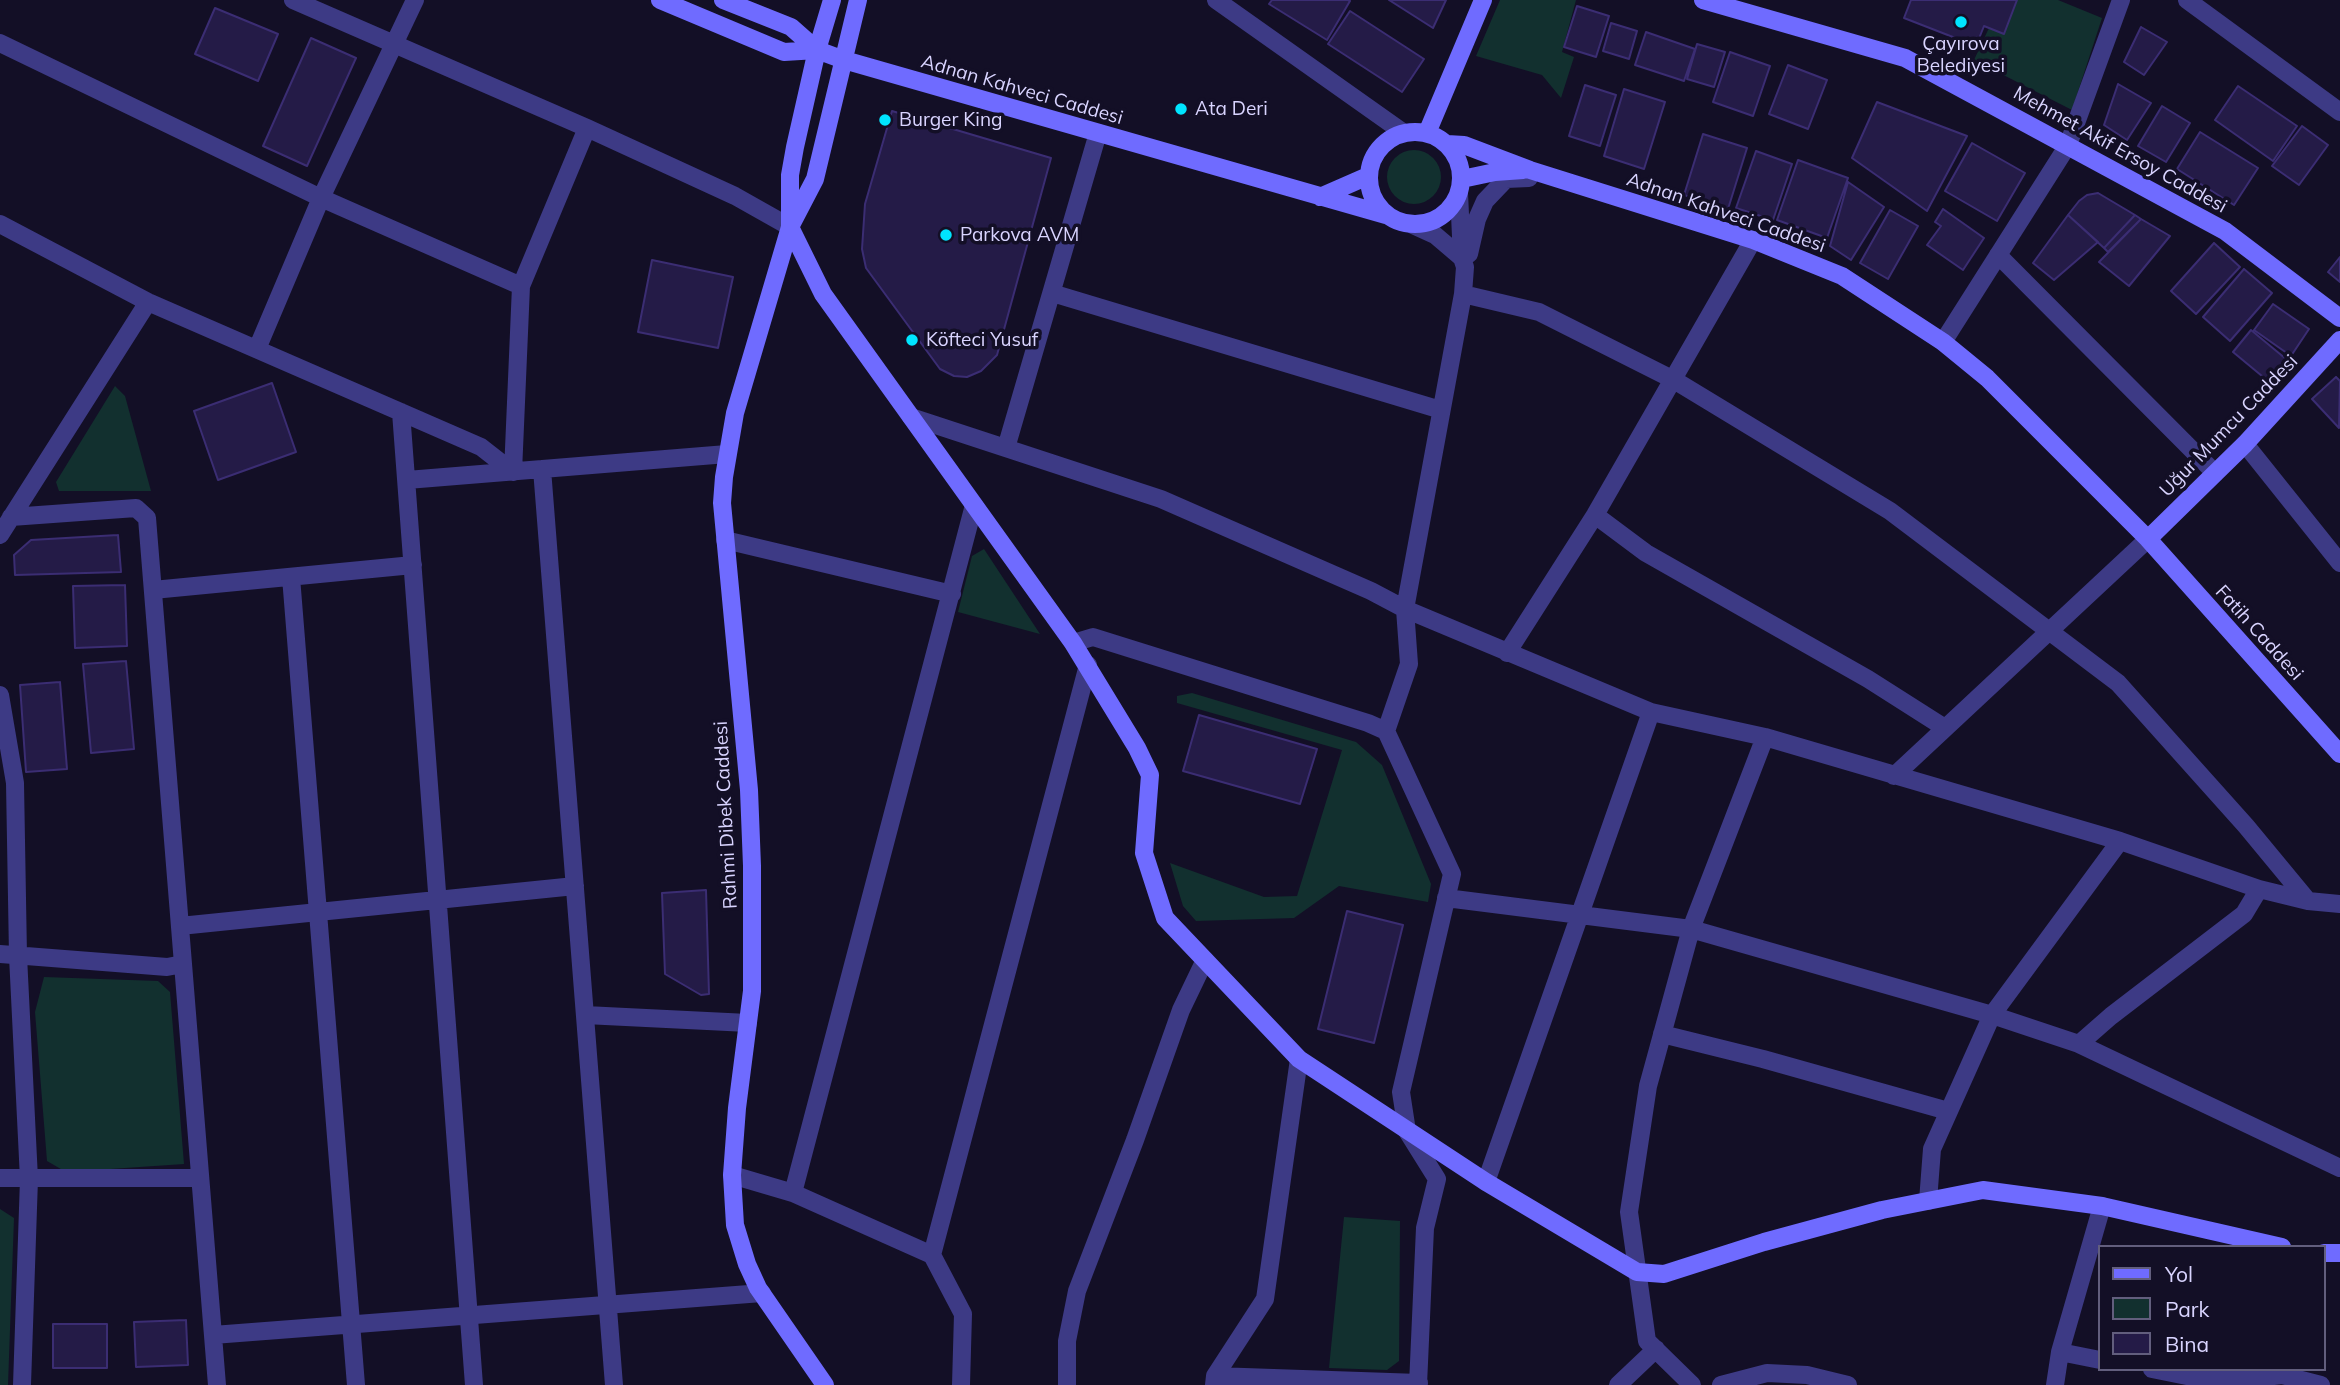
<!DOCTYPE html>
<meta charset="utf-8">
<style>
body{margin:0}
#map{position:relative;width:2340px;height:1385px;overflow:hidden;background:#130f26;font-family:Mulish,sans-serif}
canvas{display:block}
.legend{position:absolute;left:2098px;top:1245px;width:228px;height:126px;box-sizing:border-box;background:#130f26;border:2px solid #625e7d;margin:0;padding:9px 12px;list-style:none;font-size:21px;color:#d9d4ff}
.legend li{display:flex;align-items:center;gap:14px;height:35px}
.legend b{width:35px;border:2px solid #625e7d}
</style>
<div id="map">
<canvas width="2340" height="1385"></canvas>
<ul class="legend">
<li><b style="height:9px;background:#6f6bff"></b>Yol</li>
<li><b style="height:19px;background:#12302f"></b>Park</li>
<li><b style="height:19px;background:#241b47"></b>Bina</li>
</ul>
</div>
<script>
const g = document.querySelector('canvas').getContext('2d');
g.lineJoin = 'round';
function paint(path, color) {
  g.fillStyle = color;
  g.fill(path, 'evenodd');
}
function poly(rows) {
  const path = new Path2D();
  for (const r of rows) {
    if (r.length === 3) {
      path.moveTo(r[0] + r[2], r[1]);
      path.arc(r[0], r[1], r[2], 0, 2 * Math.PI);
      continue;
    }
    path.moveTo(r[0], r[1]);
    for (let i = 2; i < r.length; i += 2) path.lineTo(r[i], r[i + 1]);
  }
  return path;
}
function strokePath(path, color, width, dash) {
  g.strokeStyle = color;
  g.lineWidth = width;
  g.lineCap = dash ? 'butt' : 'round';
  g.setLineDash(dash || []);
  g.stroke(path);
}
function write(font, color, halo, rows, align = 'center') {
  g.font = font + ' Mulish,sans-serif';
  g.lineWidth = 7;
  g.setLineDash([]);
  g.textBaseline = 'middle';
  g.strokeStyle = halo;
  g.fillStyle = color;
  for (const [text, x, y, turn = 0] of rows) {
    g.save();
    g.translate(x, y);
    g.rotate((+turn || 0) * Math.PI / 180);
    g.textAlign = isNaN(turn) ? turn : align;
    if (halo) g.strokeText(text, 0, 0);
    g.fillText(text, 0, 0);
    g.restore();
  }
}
paint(poly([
 [1500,0,1576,0,1562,52,1574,57,1561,98,1542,75,1476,56],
 [2002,0,2058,0,2102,18,2072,110,1974,60],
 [1414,177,27],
 [115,386,125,396,151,491,59,491,56,482],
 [984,549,1040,634,958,612,972,556],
 [1192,693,1356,742,1382,765,1431,884,1428,902,1339,886,1294,918,1196,921,1183,906,1170,863,1264,897,1297,896,1342,750,1177,703,1177,696],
 [44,977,158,981,170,992,184,1164,66,1172,47,1161,35,1012],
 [0,1209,14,1218,8,1385,0,1385],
 [1344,1217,1400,1221,1399,1361,1387,1370,1329,1368]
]), '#12302f');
const building = poly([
 [1272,0,1348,0,1350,1,1327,40,1269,4,1272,0],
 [1389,0,1446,0,1433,28,1389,0],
 [1911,0,2017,0,2004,34,1984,26,1976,46,1904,18,1911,0],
 [1577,6,1609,16,1596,57,1564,47,1577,6],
 [215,8,278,34,258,81,195,54,215,8],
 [1350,11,1424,59,1402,92,1328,44,1350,11],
 [1611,23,1637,31,1629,59,1603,51,1611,23],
 [2141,27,2167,42,2144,75,2124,62,2141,27],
 [1646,32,1695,49,1684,81,1635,65,1646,32],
 [311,38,356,58,307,166,263,146,311,38],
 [1697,44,1725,52,1714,87,1687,79,1697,44],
 [1730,52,1770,66,1753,116,1713,102,1730,52],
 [1788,65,1827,80,1808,129,1769,114,1788,65],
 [2118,84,2151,103,2127,140,2104,125,2118,84],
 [1585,85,1616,95,1600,146,1569,136,1585,85],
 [2238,86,2297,126,2273,161,2215,120,2238,86],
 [1624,89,1665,102,1644,169,1604,156,1624,89],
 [1877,102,1967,136,1927,211,1852,158,1877,102],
 [2162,106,2190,123,2166,162,2138,146,2162,106],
 [892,111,1051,158,997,355,981,371,967,377,954,376,940,369,866,268,862,249,865,204,892,111],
 [2302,126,2328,145,2299,185,2272,166,2302,126],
 [2200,132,2258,168,2234,205,2177,169,2200,132],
 [1703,134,1747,148,1728,209,1684,195,1703,134],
 [1972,143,2025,173,1997,221,1945,191,1972,143],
 [1756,151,1792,164,1773,220,1736,208,1756,151],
 [1798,160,1848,178,1827,238,1777,220,1798,160],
 [1848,182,1884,207,1851,260,1830,246,1848,182],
 [2098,193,2135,215,2104,248,2068,215,2079,201,2087,195,2098,193],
 [1943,209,1984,238,1963,270,1927,245,1941,226,1935,222,1943,209],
 [1890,210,1918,226,1888,279,1860,263,1890,210],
 [2068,215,2098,242,2054,280,2033,263,2068,215],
 [2135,215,2141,219,2108,252,2104,248,2135,215],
 [2141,219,2170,236,2129,286,2099,262,2141,219],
 [2214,243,2240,267,2196,314,2171,291,2214,243],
 [2340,257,2340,282,2328,272,2340,257],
 [652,260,733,277,718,348,638,332,652,260],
 [2244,269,2272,293,2230,341,2203,317,2244,269],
 [2273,304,2309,329,2291,356,2254,330,2273,304],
 [2251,330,2286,359,2268,381,2233,352,2251,330],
 [2336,377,2340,381,2339,428,2312,399,2336,377],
 [272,383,296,452,218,480,194,411,272,383],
 [118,535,121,572,15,575,14,555,31,540,118,535],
 [125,585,127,646,75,648,73,586,125,585],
 [126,661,134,749,91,753,83,664,126,661],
 [60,682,67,769,26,772,20,685,60,682],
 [1199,715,1317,749,1300,804,1183,771,1199,715],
 [706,890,709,994,701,995,665,974,662,893,706,890],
 [1347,911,1403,925,1374,1043,1318,1029,1347,911],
 [186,1320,188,1365,136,1367,134,1322,186,1320],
 [53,1324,107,1324,107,1368,53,1368,53,1324]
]);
paint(building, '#241b47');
strokePath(building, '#3b2d73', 2);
strokePath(poly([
 [293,0,587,128,735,196,790,227],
 [1216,0,1404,133],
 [2187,0,2340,112],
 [0,43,321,198,521,286],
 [0,224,148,302,481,447,513,472],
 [1413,225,1435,235,1462,258],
 [1469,254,1477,219,1485,201,1506,179,1529,178],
 [1998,255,2215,473],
 [1052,293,1441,410],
 [1463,294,1539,312,1674,380,1890,511,2118,683,2246,826,2308,901],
 [1943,342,2068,145,2121,0],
 [257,349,321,198,415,0],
 [401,412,474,1385],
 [911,417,1161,499,1371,591,1405,609,1651,712,1765,737,2120,841,2259,889,2308,901,2340,904],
 [2245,444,2340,563],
 [1006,448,1098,133],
 [542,469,614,1385],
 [513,472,521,286,587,128],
 [407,480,727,454],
 [1595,515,1646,553,1868,679,1945,728],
 [11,517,136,508,147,518,217,1385],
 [0,535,148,302],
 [725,540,952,594],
 [291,577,356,1385],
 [153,590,413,565],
 [1073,643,1093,637,1368,723,1386,731,1452,874,1401,1092,1407,1131,1437,1179,1425,1228,1418,1385],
 [1507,653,1595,515,1753,240],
 [0,695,15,783,18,956,29,1179,22,1385],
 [1386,731,1409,664,1405,609,1463,294,1465,267,1462,258,1459,193],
 [1894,776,2148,539],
 [1446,898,1691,929,1992,1015,2079,1044,2340,1168],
 [180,926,575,886],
 [0,954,167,967,183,964],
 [585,1015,748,1023],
 [1662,1034,1763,1059,1948,1111],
 [2079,1044,2111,1016,2244,914,2259,889],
 [732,1175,793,1193,932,1255,963,1314,961,1385],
 [0,1178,200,1178],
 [1486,1182,1651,712],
 [793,1193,974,505],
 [1928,1201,1932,1149,1992,1015,2120,841],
 [932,1255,1088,665],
 [213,1335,762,1293],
 [2060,1352,2100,1360],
 [2152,1369,2192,1377,2242,1380,2282,1375,2321,1385],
 [1215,1376,1419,1383],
 [1067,1385,1067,1341,1077,1291,1135,1140,1181,1010,1205,960],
 [1214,1385,1215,1376,1265,1299,1299,1059],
 [1618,1385,1656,1349],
 [1692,1385,1647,1341,1629,1212,1648,1086,1691,929,1765,737],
 [1721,1385,1767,1373,1807,1375,1848,1385],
 [2055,1385,2060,1352,2102,1206]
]), '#3d3a85', 18);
strokePath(poly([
 [660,0,784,52,817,50],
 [723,0,791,27,817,50,844,60,1386,215],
 [832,0,817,50,795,147,790,175,790,227,823,294,1073,643,1137,748,1150,775,1144,853,1165,918,1299,1059,1486,1182,1637,1272,1664,1274,1764,1242,1882,1210,1983,1190,2102,1206,2282,1247],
 [1703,0,1905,58,2225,231,2340,318],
 [1415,178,46],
 [1427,133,1483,0],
 [1447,144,1464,145,1530,170,1753,240,1842,276,1943,342,1987,378,2148,539,2340,754],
 [1462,179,1495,172,1523,170],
 [1320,197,1368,176],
 [2148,539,2245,444,2340,340],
 [2324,1253,2340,1253],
 [825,1385,758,1288,747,1264,735,1225,732,1175,737,1108,752,991,752,866,749,790,722,503,724,477,735,413,790,227,815,179,858,0]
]), '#6f6bff', 18);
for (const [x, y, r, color] of [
 [1961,22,7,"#00e5ff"],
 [1181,109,7,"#00e5ff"],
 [885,120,7,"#00e5ff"],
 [946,235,7,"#00e5ff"],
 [912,340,7,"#00e5ff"]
]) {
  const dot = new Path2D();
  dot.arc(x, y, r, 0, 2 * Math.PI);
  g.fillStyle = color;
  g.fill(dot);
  strokePath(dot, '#130f26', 2.5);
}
write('19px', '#d9d4ff', '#130f26', [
 ["Çayırova",1961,44,"center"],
 ["Belediyesi",1961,66,"center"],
 ["Ata Deri",1195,109],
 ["Burger King",899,120],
 ["Parkova AVM",960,235],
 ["Köfteci Yusuf",926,340]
], 'left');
write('19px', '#d9d4ff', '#130f26', [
 ["Adnan Kahveci Caddesi",1022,90,16],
 ["Mehmet Akif Ersoy Caddesi",2120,150,29],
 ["Adnan Kahveci Caddesi",1726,213,19],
 ["Uğur Mumcu Caddesi",2229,426,-46],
 ["Fatih Caddesi",2259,633,48],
 ["Rahmi Dibek Caddesi",726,815,-93]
]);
</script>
